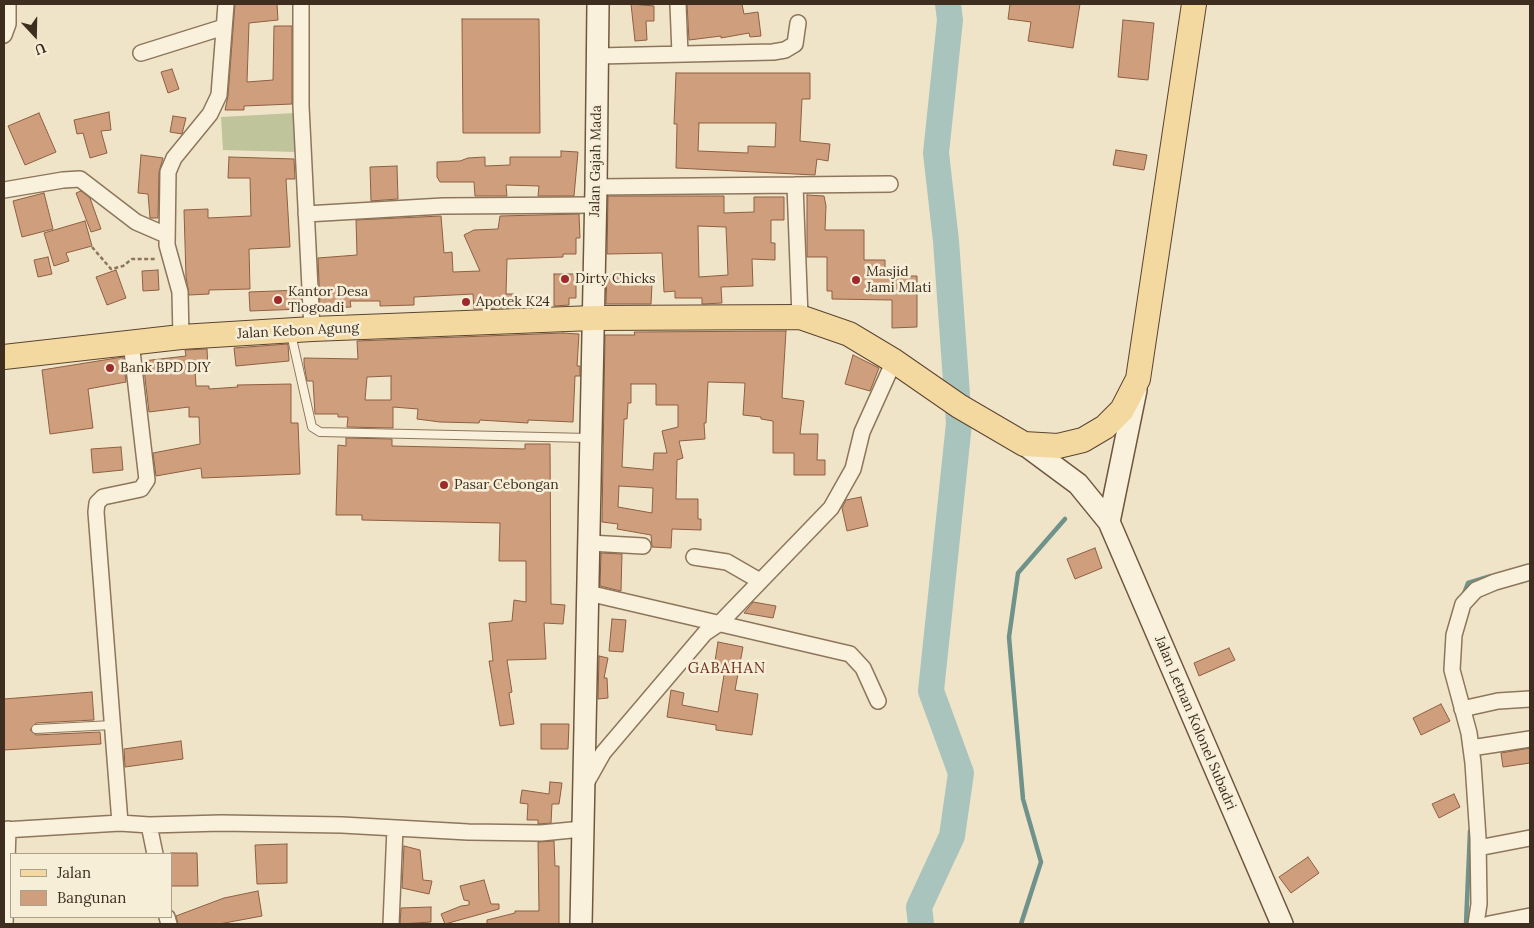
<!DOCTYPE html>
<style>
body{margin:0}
#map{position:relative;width:1534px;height:928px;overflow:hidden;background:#f0e4c8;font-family:Lora,serif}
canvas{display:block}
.frame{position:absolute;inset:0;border:5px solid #3d2e20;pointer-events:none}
.legend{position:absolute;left:10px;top:853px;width:162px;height:65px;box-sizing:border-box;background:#f7eed8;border:1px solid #ada18e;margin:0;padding:6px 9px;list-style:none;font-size:15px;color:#3d2e20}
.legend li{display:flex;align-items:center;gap:10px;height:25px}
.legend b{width:25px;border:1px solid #ada18e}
.north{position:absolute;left:10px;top:10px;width:50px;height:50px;-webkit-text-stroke:4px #f7eed8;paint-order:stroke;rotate:159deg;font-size:14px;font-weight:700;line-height:20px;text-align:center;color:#3d2e20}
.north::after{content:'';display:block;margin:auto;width:18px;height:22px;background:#3d2e20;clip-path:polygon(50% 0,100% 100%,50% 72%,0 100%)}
</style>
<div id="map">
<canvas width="1534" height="928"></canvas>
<div class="frame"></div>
<ul class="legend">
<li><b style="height:6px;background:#f3d9a0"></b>Jalan</li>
<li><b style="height:14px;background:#cf9f7d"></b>Bangunan</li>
</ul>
<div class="north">U</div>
</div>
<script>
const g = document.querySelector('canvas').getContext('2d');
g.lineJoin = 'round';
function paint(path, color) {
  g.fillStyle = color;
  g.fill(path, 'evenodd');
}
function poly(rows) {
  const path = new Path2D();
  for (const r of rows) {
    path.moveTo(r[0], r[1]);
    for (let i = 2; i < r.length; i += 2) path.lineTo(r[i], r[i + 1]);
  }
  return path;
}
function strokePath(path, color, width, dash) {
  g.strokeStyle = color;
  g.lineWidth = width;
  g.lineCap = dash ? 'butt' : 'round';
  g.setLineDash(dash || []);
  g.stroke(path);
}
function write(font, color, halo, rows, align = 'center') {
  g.font = font + ' Lora,serif';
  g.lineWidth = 5;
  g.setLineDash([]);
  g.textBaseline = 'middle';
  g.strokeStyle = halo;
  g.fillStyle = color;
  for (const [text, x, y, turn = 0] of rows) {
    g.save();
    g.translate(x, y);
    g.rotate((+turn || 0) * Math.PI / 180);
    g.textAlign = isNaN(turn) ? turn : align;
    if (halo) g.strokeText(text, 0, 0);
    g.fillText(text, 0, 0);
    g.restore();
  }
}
paint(poly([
 [295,113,296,152,223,150,221,117]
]), '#bfc49a');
strokePath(poly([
 [1463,596,1468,583,1491,576],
 [1021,924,1041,862,1023,799,1009,637,1018,573,1065,519],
 [1466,924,1470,831]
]), '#6f938a', 4.5);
strokePath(poly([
 [921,924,919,907,952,836,961,773,931,691,959,423,946,241,936,153,950,20,948,4]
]), '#a9c4bc', 26);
const building = poly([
 [235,4,277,4,278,20,249,23,247,82,273,80,274,26,292,26,292,104,244,106,244,110,225,110,228,96,235,4],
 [631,4,654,6,654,21,646,21,647,40,635,41,631,4],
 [687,4,742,4,744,14,758,12,761,36,750,37,749,33,721,38,721,36,689,40,687,4],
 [1010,4,1080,4,1073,48,1028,41,1031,22,1008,19,1010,4],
 [462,19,539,19,540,133,463,133,462,19],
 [1123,20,1154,23,1148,80,1118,77,1123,20],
 [172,69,179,89,168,93,161,72,172,69],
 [676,73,810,73,810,99,802,99,800,141,830,144,828,161,817,159,815,175,676,168,677,124,674,124,676,73],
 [699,123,776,123,775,147,748,146,748,153,698,151,699,123],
 [109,112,111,130,101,131,107,153,90,158,83,133,77,134,74,120,109,112],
 [39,113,56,152,25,165,8,126,39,113],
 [173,116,186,118,182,134,170,132,173,116],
 [1116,150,1147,155,1144,170,1113,165,1116,150],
 [561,151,578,152,574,196,538,196,539,186,506,185,507,196,475,196,474,182,440,182,437,177,437,162,460,161,468,158,485,157,485,166,510,165,510,157,561,157,561,151],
 [141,155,163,158,159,172,158,218,150,218,148,194,138,193,141,155],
 [229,157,294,159,295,179,286,179,290,247,249,249,250,289,209,290,209,294,189,295,186,277,184,210,208,209,208,218,251,216,250,178,228,178,229,157],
 [397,166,398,199,371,201,370,167,397,166],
 [81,191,90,198,101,229,91,232,76,193,81,191],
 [44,193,53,229,22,237,13,201,44,193],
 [807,195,824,196,826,206,825,230,864,230,864,260,885,260,885,276,917,276,917,327,892,328,892,300,832,299,832,291,827,291,827,257,807,257,807,195],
 [608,196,724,196,724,213,754,212,754,197,784,197,784,220,771,220,771,243,775,243,775,260,752,259,753,286,721,287,722,303,702,304,702,298,675,298,675,291,664,292,662,253,607,254,608,196],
 [698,226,726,227,728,275,699,277,698,226],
 [579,214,580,238,576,238,576,254,563,254,563,257,507,259,506,294,514,294,515,307,474,309,473,294,414,297,414,305,380,306,380,301,350,301,351,307,320,308,318,258,357,255,356,220,441,216,444,253,452,252,453,272,480,271,464,235,474,230,498,229,500,216,579,214],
 [85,221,92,246,66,253,69,261,54,266,44,233,85,221],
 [48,257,52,274,38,277,34,260,48,257],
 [116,270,126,298,107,305,96,277,116,270],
 [158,270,159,290,143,291,142,271,158,270],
 [554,274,576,274,576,298,569,298,569,305,554,306,554,274],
 [607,275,631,275,630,284,652,284,651,304,606,304,607,275],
 [301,290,302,309,250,311,249,292,301,290],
 [786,331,782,398,804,401,800,434,818,434,817,460,825,460,825,475,794,475,794,453,773,453,773,421,761,419,761,417,743,415,745,383,708,382,706,423,704,423,705,439,679,441,683,458,677,460,676,499,698,499,698,519,701,519,701,530,672,529,671,548,652,547,651,535,617,529,618,524,602,522,605,335,635,335,634,332,786,331],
 [631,384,656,384,656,405,678,405,678,427,662,431,667,453,654,453,653,470,622,467,624,419,627,419,628,403,631,403,631,384],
 [619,486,653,488,652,513,618,507,619,486],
 [563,333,579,334,577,366,580,366,580,376,575,376,573,422,528,420,528,423,480,420,479,423,440,422,417,419,418,409,393,407,393,428,347,427,348,417,338,417,338,414,315,414,313,381,307,381,304,364,304,358,358,359,357,341,563,333],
 [391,376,391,400,365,400,367,377,391,376],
 [288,344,289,361,236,366,234,348,288,344],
 [207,349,208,368,195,370,196,386,209,386,209,389,238,387,237,385,291,384,291,423,298,423,300,474,202,478,201,468,156,476,153,453,200,444,199,417,189,417,189,407,149,412,143,361,186,356,185,350,207,349],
 [853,355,879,368,870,391,845,384,853,355],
 [123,357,126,382,88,389,93,428,50,434,42,370,123,357],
 [346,438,392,439,392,446,525,449,525,444,550,444,551,604,565,605,563,624,544,623,546,659,507,660,512,692,509,693,514,724,500,726,489,661,493,661,489,623,512,621,514,600,526,602,526,561,499,561,500,523,362,520,362,515,336,515,338,445,346,446,346,438],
 [121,447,123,470,93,473,91,449,121,447],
 [861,497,868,526,847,531,842,508,846,500,861,497],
 [1095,548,1102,568,1075,579,1067,559,1095,548],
 [601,553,622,554,621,591,600,586,601,553],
 [753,602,776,606,773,618,744,613,753,602],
 [612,619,626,620,623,652,609,651,612,619],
 [718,642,743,647,735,690,758,694,752,735,716,730,716,725,667,717,671,690,684,693,682,705,718,712,725,669,714,667,718,642],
 [1229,648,1235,660,1199,676,1194,663,1229,648],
 [599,656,608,658,604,678,607,678,608,698,598,699,599,656],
 [92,692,94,720,36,723,30,730,36,735,100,732,101,744,4,750,4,699,92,692],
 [1441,704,1450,721,1421,735,1413,718,1441,704],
 [541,724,569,724,568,749,541,749,541,724],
 [181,741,183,759,125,767,124,749,181,741],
 [1530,748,1530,763,1503,767,1501,753,1530,748],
 [550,782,562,783,559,804,552,804,551,823,538,824,538,820,527,820,528,804,520,803,522,790,549,794,550,782],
 [1454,794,1460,807,1439,818,1432,804,1454,794],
 [554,841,555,866,559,866,559,924,487,924,487,920,515,913,515,911,539,911,538,842,554,841],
 [287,844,287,883,257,884,255,845,287,844],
 [404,846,420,850,423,880,432,881,429,894,402,888,404,846],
 [171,853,197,853,198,886,171,886,171,853],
 [1308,857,1319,873,1291,893,1279,877,1308,857],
 [484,880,491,904,499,904,499,909,445,924,441,914,461,906,469,905,469,901,464,900,460,886,484,880],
 [258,891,262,916,219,924,178,924,176,916,224,898,258,891],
 [431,907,431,922,400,924,401,908,431,907]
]);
paint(building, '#cf9f7d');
strokePath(building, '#8d5f41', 1);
const lane = poly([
 [291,334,312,427,320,432,589,438],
 [36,729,112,725]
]);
const street = poly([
 [301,4,301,106,312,329],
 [678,4,680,54],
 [4,35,8,24,8,4],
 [141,53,224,27],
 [598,56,773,52,785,50,795,44,798,23],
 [795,185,890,184],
 [596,187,795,185,800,317],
 [4,190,63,180,80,179,136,222,166,235],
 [306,214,443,206,596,205],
 [181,337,180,292,167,245,168,172,174,158,210,114,219,95,226,4],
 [589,543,643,546],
 [694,557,727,562,760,581],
 [588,593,850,654,863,668,878,701],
 [1462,709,1498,701,1530,699],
 [1471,748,1530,739],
 [585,785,603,753,705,633,720,623,831,508,853,469,862,432,894,361],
 [120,823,96,512,97,503,103,497,141,489,147,480,131,342],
 [149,825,155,854],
 [4,830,120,823,149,825,221,823,342,825,468,832,541,833,582,829],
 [1478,848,1530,838],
 [167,917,169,924],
 [5,924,8,829],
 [391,924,395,828],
 [1476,924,1479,904,1478,838,1473,763,1469,733,1452,670,1454,635,1463,604,1476,590,1495,582,1530,572],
 [1489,924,1530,916]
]);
const secondary = poly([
 [1024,444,1078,484,1109,522,1282,924],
 [1109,522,1136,390],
 [581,924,596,187,598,4]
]);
const primary = poly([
 [4,357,181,337,312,329,593,318,800,317,849,334,894,361,959,406,1024,444,1058,446,1083,440,1105,427,1122,410,1138,379,1194,4]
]);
strokePath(lane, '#8d765c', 10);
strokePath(street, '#8d765c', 18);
strokePath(secondary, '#6f573f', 24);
strokePath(primary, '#5b4430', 26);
strokePath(poly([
 [92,247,111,269,123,266,132,259,156,259]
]), '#8d765c', 2.5, [4, 2.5]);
strokePath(lane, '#faf1dc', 8);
strokePath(street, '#faf1dc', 15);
strokePath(secondary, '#faf1dc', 21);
strokePath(primary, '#f3d9a0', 24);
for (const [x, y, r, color] of [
 [565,279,5,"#9e2a2b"],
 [856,280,5,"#9e2a2b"],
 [278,300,5,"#9e2a2b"],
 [466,302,5,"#9e2a2b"],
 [110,368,5,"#9e2a2b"],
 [444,485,5,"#9e2a2b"]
]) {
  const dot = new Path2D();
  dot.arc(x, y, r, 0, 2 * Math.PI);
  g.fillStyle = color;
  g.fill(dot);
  strokePath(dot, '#f7eed8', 2);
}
write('14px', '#3d2e20', '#f7eed8', [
 ["Jalan Gajah Mada",596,161,-89],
 ["Jalan Kebon Agung",298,331,-3],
 ["Jalan Letnan Kolonel Subadri",1195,723,67]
]);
write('14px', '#3d2e20', '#f7eed8', [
 ["Masjid",866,272],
 ["Jami Mlati",866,288],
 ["Dirty Chicks",575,279],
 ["Kantor Desa",288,292],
 ["Tlogoadi",288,308],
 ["Apotek K24",476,302],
 ["Bank BPD DIY",120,368],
 ["Pasar Cebongan",454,485]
], 'left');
g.letterSpacing = '1px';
write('15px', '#6b2e1e', '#f7eed8', [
 ["GABAHAN",727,669]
]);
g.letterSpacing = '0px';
</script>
